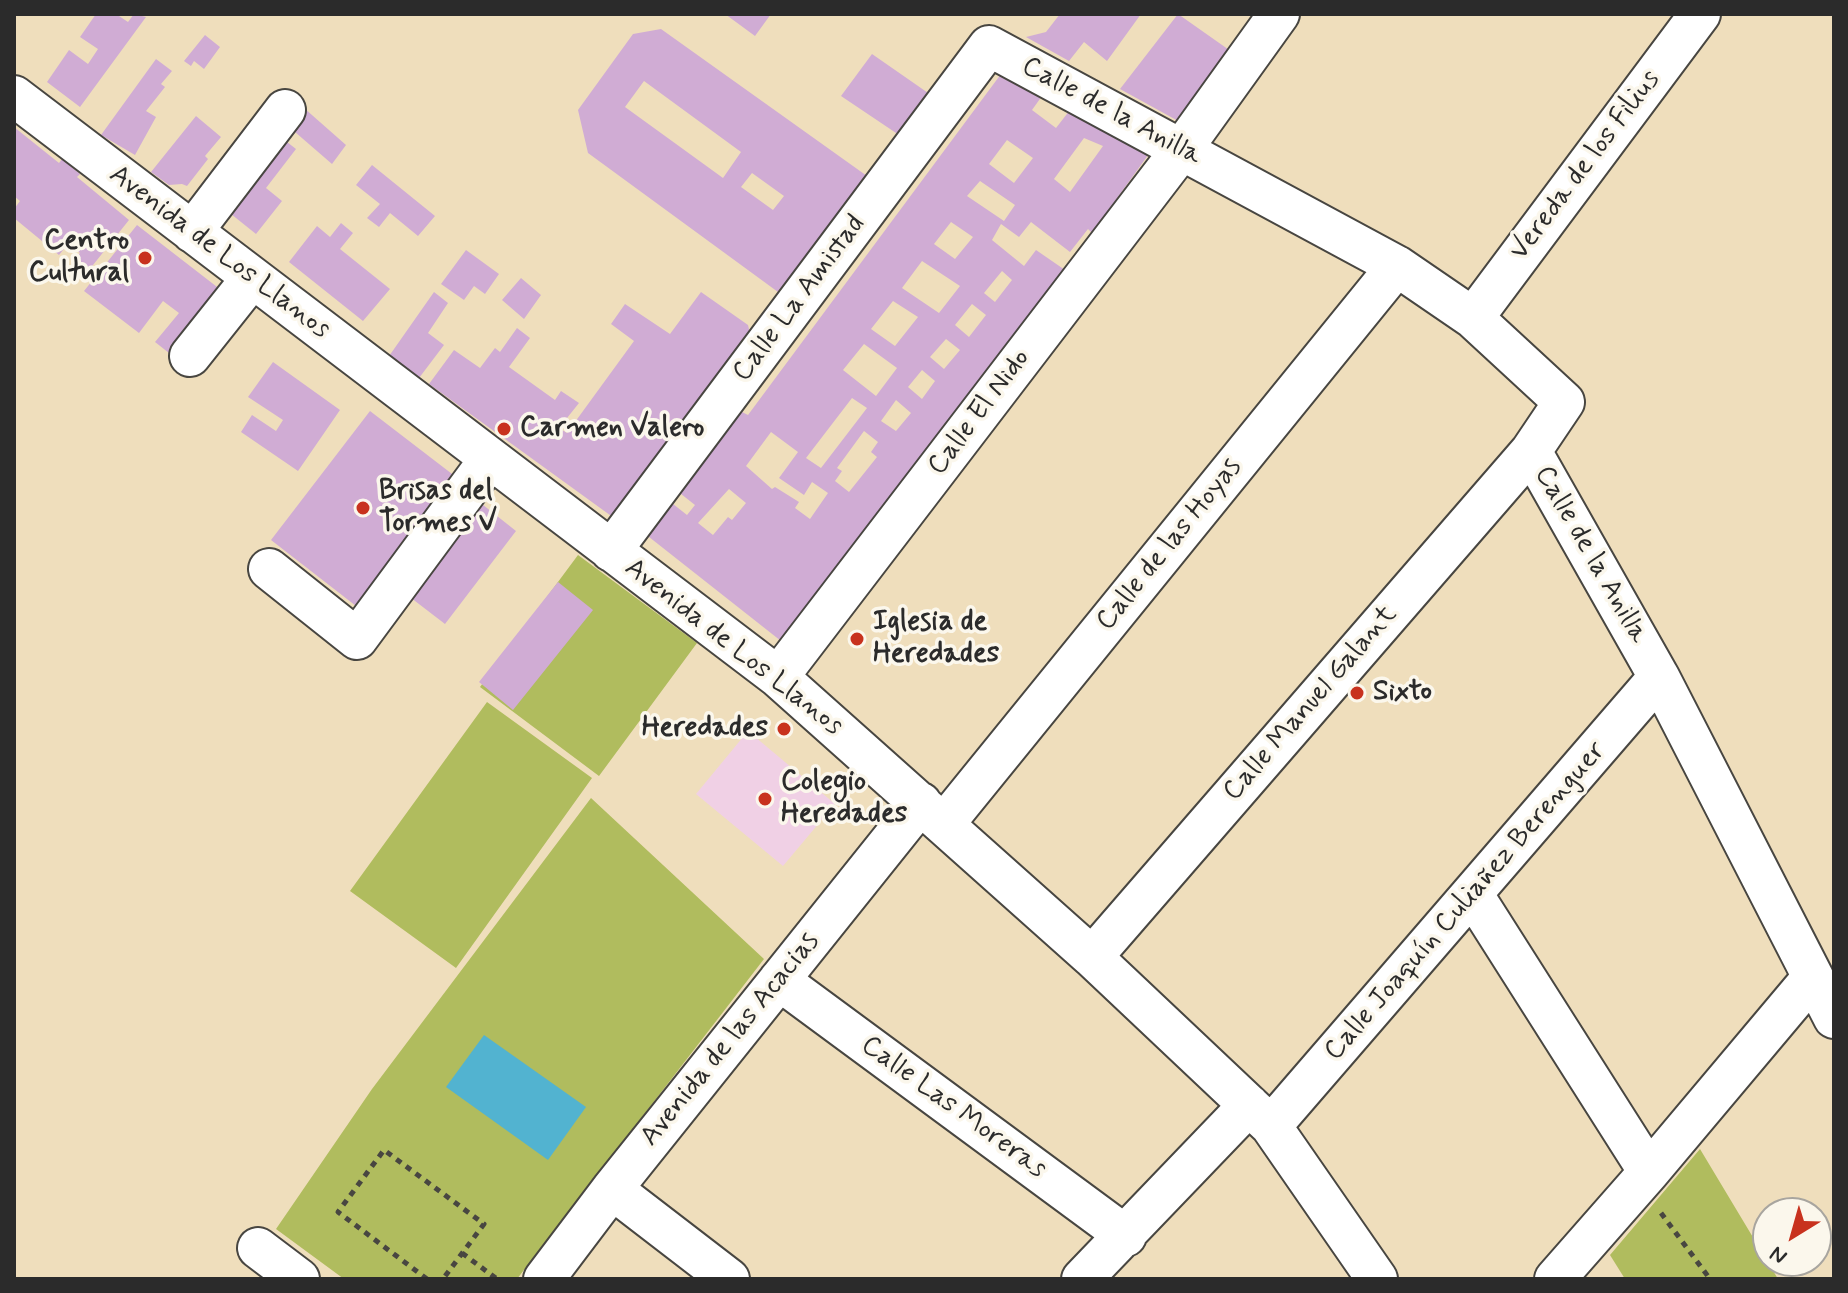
<!DOCTYPE html>
<meta charset="utf-8">
<style>
body{margin:0}
#map{position:relative;width:1848px;height:1293px;overflow:hidden;background:#efdebc;font-family:Mynerve,sans-serif}
canvas{display:block}
.frame{position:absolute;inset:0;border:16px solid #2b2b2b;pointer-events:none}
.north{position:absolute;left:1752px;top:1197px;width:80px;height:80px;box-sizing:border-box;background:#fbf7ec;border:2px solid #a8a59f;border-radius:50%;rotate:217deg;font-size:22px;font-weight:700;line-height:32px;text-align:center;color:#2b2b2b}
.north::after{content:'';display:block;margin:auto;width:28px;height:36px;background:#c8321e;clip-path:polygon(50% 0,100% 100%,50% 72%,0 100%)}
</style>
<div id="map">
<canvas width="1848" height="1293"></canvas>
<div class="frame"></div>
<div class="north">N</div>
</div>
<script>
const g = document.querySelector('canvas').getContext('2d');
g.lineJoin = 'round';
function paint(path, color) {
  g.fillStyle = color;
  g.fill(path, 'evenodd');
}
function poly(rows) {
  const path = new Path2D();
  for (const r of rows) {
    path.moveTo(r[0], r[1]);
    for (let i = 2; i < r.length; i += 2) path.lineTo(r[i], r[i + 1]);
  }
  return path;
}
function strokePath(path, color, width, dash) {
  g.strokeStyle = color;
  g.lineWidth = width;
  g.lineCap = dash ? 'butt' : 'round';
  g.setLineDash(dash || []);
  g.stroke(path);
}
function write(font, color, halo, rows, align = 'center') {
  g.font = font + ' Mynerve,sans-serif';
  g.lineWidth = 7;
  g.setLineDash([]);
  g.textBaseline = 'middle';
  g.strokeStyle = halo;
  g.fillStyle = color;
  for (const [text, x, y, turn = 0] of rows) {
    g.save();
    g.translate(x, y);
    g.rotate((+turn || 0) * Math.PI / 180);
    g.textAlign = isNaN(turn) ? turn : align;
    if (halo) g.strokeText(text, 0, 0);
    g.fillText(text, 0, 0);
    g.restore();
  }
}
paint(poly([
 [748,731,835,804,783,866,696,794]
]), '#f0d0e5');
paint(poly([
 [578,555,697,643,599,776,480,687],
 [487,702,592,778,456,968,350,891],
 [591,798,764,959,517,1279,344,1279,276,1229,372,1089],
 [1700,1149,1778,1279,1625,1279,1610,1255]
]), '#b0bc5e');
paint(poly([
 [484,1035,586,1107,548,1160,446,1087]
]), '#52b3d0');
paint(poly([
 [96,14,116,14,128,22,134,14,146,17,80,107,47,82,69,50,88,64,98,49,80,37],
 [725,14,771,14,755,36],
 [1060,14,1141,14,1107,61,1084,42,1069,61,1026,37,1046,32],
 [1178,14,1232,52,1180,122,1120,89],
 [661,29,867,176,778,292,588,153,578,110,633,34],
 [644,81,741,152,723,178,625,107],
 [752,173,784,196,773,210,741,187],
 [205,35,220,47,204,69,194,61,191,66,184,61],
 [872,54,931,95,902,137,841,96],
 [156,59,172,71,161,84,165,87,146,111,156,117,135,155,101,135],
 [1001,74,1042,96,1032,110,1056,128,1070,110,1151,151,1092,233,1088,229,1070,252,1031,222,1019,237,1001,224,992,240,1024,266,1036,250,1065,270,1015,339,987,371,781,641,644,533,668,500,687,515,695,505,676,490,740,411,748,415],
 [1084,138,1103,146,1070,192,1054,179],
 [1007,140,1033,158,1014,183,989,164],
 [980,181,1015,205,1004,221,967,196],
 [951,222,973,237,955,259,934,244],
 [922,261,960,286,939,313,902,288],
 [1002,271,1012,280,995,302,984,293],
 [893,301,918,317,895,346,871,329],
 [972,304,986,315,969,337,955,325],
 [946,339,960,350,944,369,930,357],
 [864,344,897,368,876,396,843,370],
 [922,370,935,381,922,399,908,387],
 [852,398,867,408,821,468,806,458],
 [896,400,911,413,896,431,881,421],
 [864,431,878,442,871,452,877,457,849,492,835,481,842,471,837,468],
 [771,432,798,452,779,478,804,495,812,482,828,493,810,519,795,508,799,502,775,487,772,489,746,466],
 [729,489,746,503,732,520,728,517,713,535,698,523],
 [304,108,346,145,332,164,295,132,287,142,296,149,266,188,282,201,256,234,226,210],
 [196,116,221,137,205,156,208,159,187,186,182,184,169,185,151,172],
 [14,127,59,163,62,159,80,174,77,177,129,220,85,275,71,264,80,253,68,244,59,255,14,218,14,209,20,201,14,196],
 [372,165,435,216,418,236,390,213,379,227,367,218,380,204,356,185],
 [341,223,353,233,340,249,390,289,363,321,289,262,317,226,330,237],
 [137,225,221,290,169,353,155,342,179,313,163,301,139,333,84,291],
 [466,250,499,274,485,294,474,286,464,300,441,284],
 [521,278,541,295,524,319,502,300],
 [434,292,448,303,428,333,444,345,416,382,387,359],
 [701,292,748,325,751,338,614,518,429,384,454,350,480,368,495,348,500,352,517,328,530,338,509,367,555,400,561,391,579,403,559,428,567,433,634,341,611,324,625,304,670,334],
 [273,362,340,410,298,471,241,432,252,415,276,431,283,420,248,397],
 [370,411,456,477,356,606,271,540],
 [473,497,516,531,445,624,402,591],
 [558,582,593,610,513,710,479,682]
]), '#d0acd4');
const minor = poly([
 [14,96,778,677,1092,957,1271,1126,1377,1279],
 [192,232,285,110],
 [1473,318,1700,14],
 [190,356,252,278],
 [611,551,989,46,1397,266,1473,318,1564,402,1531,451,1659,677,1834,1018],
 [269,569,357,639,490,459],
 [778,677,1182,149,1279,14],
 [944,824,1397,266],
 [1473,895,1649,1172],
 [1092,957,1531,451],
 [779,980,1126,1236],
 [1271,1126,1659,677],
 [612,1189,729,1279],
 [258,1248,299,1279],
 [544,1279,612,1189,921,803],
 [1082,1279,1249,1105],
 [1555,1279,1649,1172,1813,977]
]);
strokePath(minor, '#484641', 44);
strokePath(poly([
 [1661,1213,1710,1279],
 [462,1253,497,1279],
 [427,1279,338,1212,384,1150,484,1224,443,1279]
]), '#484641', 5, [6, 6]);
strokePath(minor, '#fff', 40);
for (const [x, y, r, color] of [
 [145,258,8,"#c8321e"],
 [504,429,8,"#c8321e"],
 [363,508,8,"#c8321e"],
 [857,639,8,"#c8321e"],
 [1357,693,8,"#c8321e"],
 [784,729,8,"#c8321e"],
 [765,799,8,"#c8321e"]
]) {
  const dot = new Path2D();
  dot.arc(x, y, r, 0, 2 * Math.PI);
  g.fillStyle = color;
  g.fill(dot);
  strokePath(dot, '#fbf7ec', 3);
}
write('28px', '#2b2b2b', '#fbf7ec', [
 ["Calle de la Anilla",1111,112,28],
 ["Vereda de los Filius",1586,166,-53],
 ["Avenida de Los Llanos",219,253,37],
 ["Calle La Amistad",800,299,-53],
 ["Calle El Nido",980,413,-53],
 ["Calle de las Hoyas",1170,545,-51],
 ["Calle de la Anilla",1590,555,60],
 ["Avenida de Los Llanos",733,648,38],
 ["Calle Manuel Galant",1311,704,-49],
 ["Calle Joaquín Culiañez Berenguer",1466,902,-49],
 ["Avenida de las Acacias",731,1040,-51],
 ["Calle Las Moreras",953,1108,36]
]);
write('bold 28px', '#2b2b2b', '#fbf7ec', [
 ["Centro",129,242,"right"],
 ["Cultural",129,274,"right"],
 ["Carmen Valero",520,429],
 ["Brisas del",379,492],
 ["Tormes V",379,524],
 ["Iglesia de",873,623],
 ["Heredades",873,655],
 ["Sixto",1373,693],
 ["Heredades",768,729,"right"],
 ["Colegio",781,783],
 ["Heredades",781,815]
], 'left');
</script>
